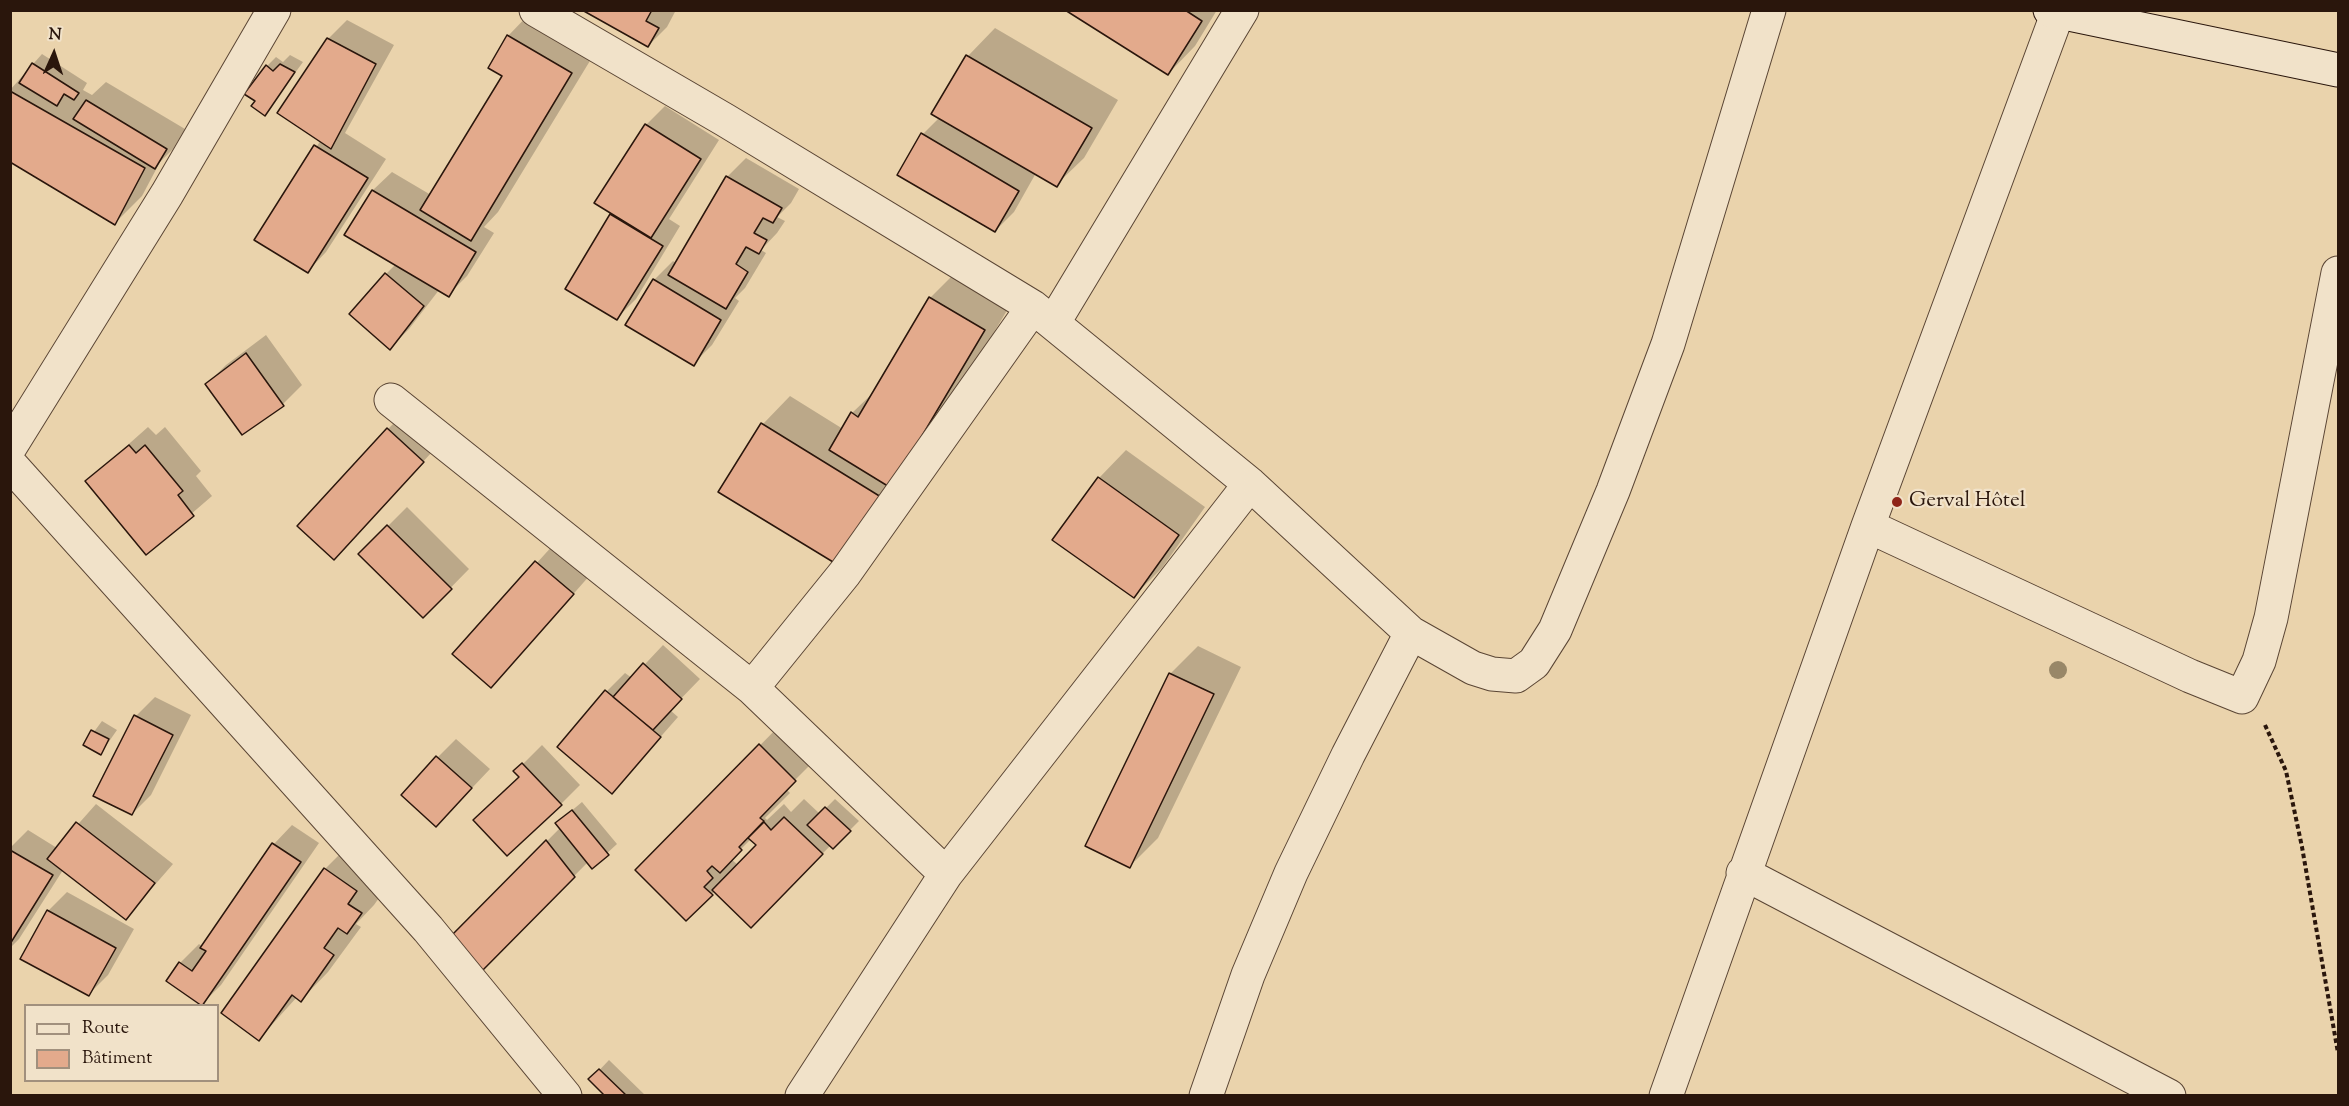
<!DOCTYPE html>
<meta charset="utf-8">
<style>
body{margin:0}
#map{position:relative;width:2349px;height:1106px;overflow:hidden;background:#ead3ac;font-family:"Sorts Mill Goudy",serif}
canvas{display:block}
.frame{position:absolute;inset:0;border:12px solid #2a160c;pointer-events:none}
.legend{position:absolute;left:24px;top:1004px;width:195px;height:78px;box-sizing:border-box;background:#f1e2c9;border:2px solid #a1907d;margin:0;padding:8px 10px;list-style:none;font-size:18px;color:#2a160c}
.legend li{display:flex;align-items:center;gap:12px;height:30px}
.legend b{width:30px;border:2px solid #a1907d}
.north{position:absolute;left:24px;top:24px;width:60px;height:60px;-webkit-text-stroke:4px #f1e2c9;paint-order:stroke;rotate:3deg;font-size:16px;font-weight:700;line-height:24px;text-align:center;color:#2a160c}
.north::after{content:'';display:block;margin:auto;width:21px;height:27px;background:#2a160c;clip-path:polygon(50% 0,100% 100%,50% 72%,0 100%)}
</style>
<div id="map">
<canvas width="2349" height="1106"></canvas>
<div class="frame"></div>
<ul class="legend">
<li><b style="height:8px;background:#f1e2c9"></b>Route</li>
<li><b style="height:16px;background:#e3aa8c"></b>Bâtiment</li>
</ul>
<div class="north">N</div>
</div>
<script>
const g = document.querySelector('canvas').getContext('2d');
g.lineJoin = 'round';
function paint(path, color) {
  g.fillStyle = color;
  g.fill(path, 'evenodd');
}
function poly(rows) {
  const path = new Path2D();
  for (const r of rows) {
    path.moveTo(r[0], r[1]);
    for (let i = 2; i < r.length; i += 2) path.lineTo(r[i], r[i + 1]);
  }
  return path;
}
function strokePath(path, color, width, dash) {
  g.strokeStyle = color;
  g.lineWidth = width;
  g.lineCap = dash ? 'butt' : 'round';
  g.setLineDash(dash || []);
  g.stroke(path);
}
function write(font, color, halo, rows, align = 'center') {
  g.font = font + ' "Sorts Mill Goudy",serif';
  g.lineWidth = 4.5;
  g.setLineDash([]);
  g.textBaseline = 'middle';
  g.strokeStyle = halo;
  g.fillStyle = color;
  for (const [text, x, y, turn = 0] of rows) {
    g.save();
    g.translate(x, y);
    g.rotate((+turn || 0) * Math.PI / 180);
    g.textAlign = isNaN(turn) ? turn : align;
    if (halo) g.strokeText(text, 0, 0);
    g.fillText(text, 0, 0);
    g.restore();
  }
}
paint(poly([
 [533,10,599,46,498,212,484,227,494,233,467,276,448,295,439,290,409,329,390,348,386,274,396,264,346,235,373,190,392,172,431,195,504,75,490,67,508,36],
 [585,10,676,10,667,27,648,46],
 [1068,10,1217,10,1195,46,1168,74],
 [347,20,394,45,345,133,386,159,326,252,308,271,256,239,321,140,328,39],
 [995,28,1118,100,1084,158,1056,185,1036,173,1014,212,995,231,923,134,940,117,933,114,968,56],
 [42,54,87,83,83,90,92,95,106,82,185,129,173,149,160,162,142,196,115,223,10,160,10,90],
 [290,55,303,62,265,114,257,101,267,66,276,57,283,62],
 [665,106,719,140,669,219,680,226,636,299,617,318,611,215,646,125],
 [746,158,799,189,791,203,777,217,785,221,777,233,761,250,766,253,745,288,735,298,739,301,712,345,693,364,654,280,673,261,676,263,727,177],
 [958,270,1012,302,919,458,866,536,720,491,763,424,790,396,843,429,852,413,877,389,930,298],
 [266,335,302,385,283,404,242,433,207,384,226,365],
 [407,410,441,442,353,539,388,429],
 [148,427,156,435,165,427,201,471,196,476,212,496,146,553,87,481],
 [1126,450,1205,507,1162,568,1134,596,1099,478],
 [407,507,469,569,423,616,360,554],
 [555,543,591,574,509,667,454,654],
 [663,645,700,679,670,710,678,717,612,792,606,692,625,673,632,678],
 [1198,646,1241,667,1158,838,1130,866,1170,674],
 [155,697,191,715,151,795,132,814,95,795,136,716],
 [787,718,823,752,786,789,790,793,765,818,767,820,784,804,791,812,804,799,820,814,835,799,859,821,833,847,831,845,751,926,715,891,686,919,637,870],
 [751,839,758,845,738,865,731,859],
 [102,721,117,730,101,753,85,744],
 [456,739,490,769,455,806,437,758],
 [542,745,580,785,561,804,516,771],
 [582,802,617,844,592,867,588,862,479,972,453,936,560,828,557,823],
 [96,804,173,864,126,918,63,870,19,939,10,948,10,848,28,830,57,848],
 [292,825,319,843,221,985,202,1004,180,963,199,944,203,947,274,844],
 [353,841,388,885,374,905,356,924,361,927,328,972,301,1000,297,997,259,1039,223,1012,325,869],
 [67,892,134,929,108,975,89,994,48,911],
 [609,1060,646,1096,607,1096,591,1079]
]), '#0003');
const building = poly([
 [582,10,652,10,646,21,659,28,648,47,582,10],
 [1065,10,1185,10,1202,21,1168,75,1065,10],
 [507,35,572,73,471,241,420,210,502,76,488,68,507,35],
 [327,38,376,64,331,149,277,113,327,38],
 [966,55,1092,128,1057,187,931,114,966,55],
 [32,63,79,93,74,100,64,94,57,106,19,83,32,63],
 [280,64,295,72,265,116,251,106,255,101,244,94,266,65,273,71,280,64],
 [10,91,145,168,115,225,10,162,10,91],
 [86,100,167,149,155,169,73,119,86,100],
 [645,124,701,159,651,238,594,203,645,124],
 [921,133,1019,191,995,232,897,175,921,133],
 [314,145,368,178,308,273,254,240,314,145],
 [726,176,782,208,773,223,763,218,754,233,767,240,759,254,746,247,736,264,748,272,726,309,668,275,726,176],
 [372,190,476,252,449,297,344,235,372,190],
 [610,214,663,246,617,320,565,289,610,214],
 [385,273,424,306,390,350,349,314,385,273],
 [653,279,721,320,694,366,625,325,653,279],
 [929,297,985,330,891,488,829,450,851,412,858,417,929,297],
 [246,353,284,406,242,435,205,384,246,353],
 [761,423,881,497,838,565,718,492,761,423],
 [387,428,424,462,334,560,297,526,387,428],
 [129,445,136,453,145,445,183,491,178,495,194,516,146,555,85,481,129,445],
 [1098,477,1179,535,1134,598,1052,540,1098,477],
 [387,525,452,589,423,618,358,554,387,525],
 [535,561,574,594,491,688,452,654,535,561],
 [643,663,682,699,653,730,613,697,643,663],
 [1169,673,1214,694,1130,868,1085,846,1169,673],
 [605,690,661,737,612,794,557,747,605,690],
 [134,715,173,735,132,815,93,796,134,715],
 [91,730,109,739,101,755,83,745,91,730],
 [759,744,796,781,760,818,764,821,739,847,742,850,720,873,712,866,707,871,713,878,704,887,713,895,686,921,635,870,759,744],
 [436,756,472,788,436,827,401,795,436,756],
 [522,763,562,805,507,856,473,820,519,777,513,771,522,763],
 [825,807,851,831,833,849,807,825,825,807],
 [572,810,609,855,592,869,555,823,572,810],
 [784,817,823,854,751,928,712,890,756,845,748,838,764,822,771,830,784,817],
 [76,822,155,883,126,920,47,859,76,822],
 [546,840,575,877,479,974,451,936,546,840],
 [272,843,301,862,202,1006,166,981,179,962,192,971,206,951,200,948,272,843],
 [10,850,53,875,10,944,10,850],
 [324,868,357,891,348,904,362,913,347,934,338,928,324,948,334,955,301,1002,292,995,259,1041,221,1013,324,868],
 [47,910,116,948,89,996,20,959,47,910],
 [599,1069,627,1096,605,1096,588,1079,599,1069]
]);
paint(building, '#e3aa8c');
strokePath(building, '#2a160c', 1.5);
const street = poly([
 [536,10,725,120,1033,307,1250,484,1411,633,1473,668,1492,674,1516,676,1534,663,1555,630,1613,491,1668,344,1769,10],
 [1054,322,1242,10],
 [391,400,752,688],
 [10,447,167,194,274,10],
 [10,464,428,929,565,1096],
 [1868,526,2190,676,2242,697,2259,661,2271,618,2338,273],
 [1743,873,2169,1096],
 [946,874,752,688,845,573,1033,307],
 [802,1096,946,874,1250,484],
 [1206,1096,1248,975,1291,873,1348,755,1411,633],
 [1666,1096,1868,526,2058,12]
]);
const secondary = poly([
 [2050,10,2338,70]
]);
strokePath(street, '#5a4534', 35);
strokePath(secondary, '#2a160c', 35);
strokePath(poly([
 [2265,725,2286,771,2302,847,2338,1053]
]), '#2a160c', 4, [4.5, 3]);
strokePath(street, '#f1e2c9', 33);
strokePath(secondary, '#f1e2c9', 33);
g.fillStyle = '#988768';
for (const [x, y] of [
 [2058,670]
]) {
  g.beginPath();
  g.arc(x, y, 9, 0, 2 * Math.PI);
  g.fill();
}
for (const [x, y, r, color] of [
 [1897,502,6,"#8f2418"]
]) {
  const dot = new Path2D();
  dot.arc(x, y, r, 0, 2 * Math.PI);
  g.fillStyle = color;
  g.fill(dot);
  strokePath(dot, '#f1e2c9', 2);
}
write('21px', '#2a160c', '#f1e2c9', [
 ["Gerval Hôtel",1909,502]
], 'left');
</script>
